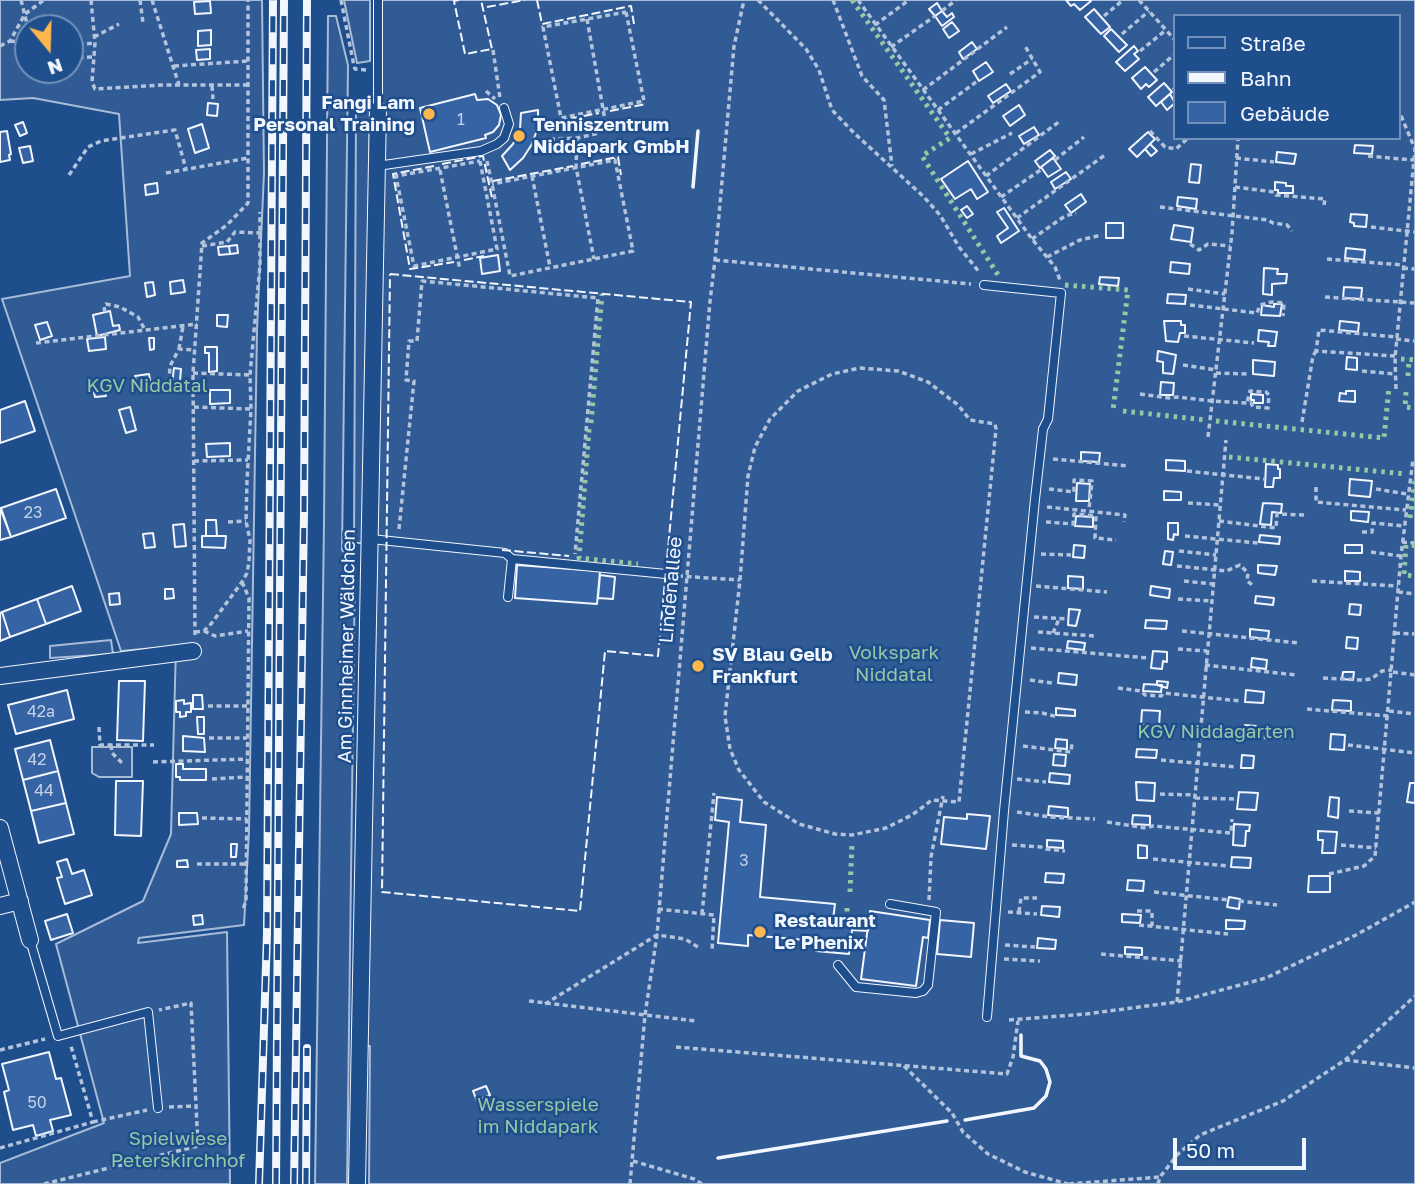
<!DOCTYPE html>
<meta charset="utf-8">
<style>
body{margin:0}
#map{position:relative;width:1415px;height:1184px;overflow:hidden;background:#1f4e8c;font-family:"Golos Text",sans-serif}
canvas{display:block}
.legend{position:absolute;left:1173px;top:14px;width:228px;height:126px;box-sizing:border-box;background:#1f4e8c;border:2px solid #7391ba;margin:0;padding:9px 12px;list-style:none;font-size:21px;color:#f2f6ff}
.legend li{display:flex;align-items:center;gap:14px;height:35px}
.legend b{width:35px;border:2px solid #7391ba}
.north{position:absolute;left:14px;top:14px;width:70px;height:70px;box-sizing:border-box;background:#1f4e8c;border:2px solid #7391ba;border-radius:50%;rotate:161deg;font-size:19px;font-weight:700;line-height:28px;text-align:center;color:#f2f6ff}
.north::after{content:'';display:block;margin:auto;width:24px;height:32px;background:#ffb74d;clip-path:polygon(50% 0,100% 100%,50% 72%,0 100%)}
.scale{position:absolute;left:1173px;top:1138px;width:133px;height:32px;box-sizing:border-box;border:4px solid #f2f6ff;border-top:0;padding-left:9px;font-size:21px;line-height:24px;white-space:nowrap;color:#f2f6ff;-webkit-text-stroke:5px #1f4e8c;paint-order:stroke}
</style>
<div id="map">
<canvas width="1415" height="1184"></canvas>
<ul class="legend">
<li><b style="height:9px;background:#1f4e8c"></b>Straße</li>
<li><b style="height:9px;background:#f2f6ff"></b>Bahn</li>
<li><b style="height:19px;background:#3563a3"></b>Gebäude</li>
</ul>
<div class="north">N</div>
<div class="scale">50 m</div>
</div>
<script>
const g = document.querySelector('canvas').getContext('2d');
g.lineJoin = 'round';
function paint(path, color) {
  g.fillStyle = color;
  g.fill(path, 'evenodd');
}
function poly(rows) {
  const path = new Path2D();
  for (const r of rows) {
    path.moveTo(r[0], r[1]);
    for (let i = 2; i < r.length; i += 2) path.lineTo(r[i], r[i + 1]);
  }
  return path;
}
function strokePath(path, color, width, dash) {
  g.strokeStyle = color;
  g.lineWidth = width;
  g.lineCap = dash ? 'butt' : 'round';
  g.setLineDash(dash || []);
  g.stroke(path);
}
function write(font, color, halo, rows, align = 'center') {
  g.font = font + ' "Golos Text",sans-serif';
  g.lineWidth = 5;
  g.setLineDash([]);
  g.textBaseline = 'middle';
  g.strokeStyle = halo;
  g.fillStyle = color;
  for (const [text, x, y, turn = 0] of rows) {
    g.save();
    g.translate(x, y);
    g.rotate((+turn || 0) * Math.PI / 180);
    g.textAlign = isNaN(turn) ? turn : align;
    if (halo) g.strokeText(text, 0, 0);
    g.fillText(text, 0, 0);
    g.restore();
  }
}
const built = poly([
 [0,0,262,0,264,173,257,330,249,831,244,925,139,938,138,943,227,932,230,1184,0,1184,0,1163,104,1123,56,944,143,901,171,834,176,646,121,651,2,299,130,276,119,114,33,98,0,100,0,0],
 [28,28,70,28,70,70,28,70,28,28],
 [344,0,370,0,370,61,357,63,344,0],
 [382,0,1415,0,1415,1184,369,1184,370,1046,362,1046,382,0],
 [1175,16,1399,16,1399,138,1175,138,1175,16],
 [328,16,336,16,348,65,342,550,355,565,347,1184,315,1184,324,522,328,16],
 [356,110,370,111,364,543,354,543,356,110],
 [111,640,113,654,50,658,50,646,111,640],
 [92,747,132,747,132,777,99,777,92,773,92,747]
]);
paint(built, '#305b95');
strokePath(built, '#a8bbd7', 2);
const building = poly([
 [1066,0,1090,0,1091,1,1080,10,1074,4,1071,6,1066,0],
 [210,1,211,13,195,14,194,2,210,1],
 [937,3,942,11,935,16,929,9,937,3],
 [1094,9,1110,27,1101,34,1085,17,1094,9],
 [942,11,947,17,952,13,954,17,942,26,935,16,942,11],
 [952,22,959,31,949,38,943,29,952,22],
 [1111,29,1127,45,1119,52,1104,36,1111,29],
 [211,30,211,45,198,46,198,31,211,30],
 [972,42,977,49,963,59,959,52,972,42],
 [1134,46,1138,51,1134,54,1139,59,1125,71,1116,62,1134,46],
 [210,49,210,59,197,60,196,50,210,49],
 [986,62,993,72,979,81,973,71,986,62],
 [1145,67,1157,80,1149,87,1146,84,1141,89,1132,78,1145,67],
 [1164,83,1172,92,1156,106,1148,97,1164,83],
 [1006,84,1011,91,993,103,988,96,1006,84],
 [475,94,477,100,488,99,497,105,501,115,499,125,493,132,485,135,486,138,430,152,420,108,475,94],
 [1170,94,1175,103,1167,110,1161,102,1170,94],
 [208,103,218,104,217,116,207,115,208,103],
 [1019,105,1025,115,1010,126,1003,116,1019,105],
 [538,110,538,127,532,144,523,158,510,170,502,156,513,144,520,129,521,113,538,110],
 [23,122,27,133,20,136,15,125,23,122],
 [202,124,209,148,195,153,188,129,202,124],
 [1034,127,1039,135,1024,144,1019,136,1034,127],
 [7,131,11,154,9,155,10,160,0,162,0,132,7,131],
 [1148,132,1155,139,1137,157,1129,149,1148,132],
 [1150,144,1157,151,1151,156,1145,149,1150,144],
 [1355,145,1373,146,1372,154,1354,153,1355,145],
 [30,146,33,161,23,163,19,148,30,146],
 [1050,150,1055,156,1040,168,1035,161,1050,150],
 [1277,152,1296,154,1294,164,1276,162,1277,152],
 [1053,158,1061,169,1048,177,1041,167,1053,158],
 [968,161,988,192,977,199,971,189,955,199,941,179,968,161],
 [1191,164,1201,165,1199,183,1189,182,1191,164],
 [1066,172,1071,179,1055,189,1051,182,1066,172],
 [1275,182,1286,183,1286,186,1293,186,1293,193,1278,193,1278,190,1275,190,1275,182],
 [157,183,158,193,146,195,145,185,157,183],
 [1081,194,1086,202,1071,213,1065,205,1081,194],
 [1178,197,1197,199,1196,209,1177,206,1178,197],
 [967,206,973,214,967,218,961,210,967,206],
 [1004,208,1019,231,1001,243,997,236,1008,228,997,212,1004,208],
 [1351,214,1367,215,1366,227,1354,226,1354,223,1350,222,1351,214],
 [1106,223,1123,223,1123,238,1106,238,1106,223],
 [1174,225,1193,228,1191,242,1171,239,1174,225],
 [237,245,238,253,230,254,229,246,237,245],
 [229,246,230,254,219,255,218,247,229,246],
 [1346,248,1365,250,1364,260,1345,258,1346,248],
 [498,255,500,271,482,274,480,258,498,255],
 [1171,262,1190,264,1189,274,1170,272,1171,262],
 [1264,268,1278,269,1277,274,1287,274,1286,283,1272,284,1272,295,1263,294,1264,268],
 [1100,277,1119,278,1118,286,1099,284,1100,277],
 [183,280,185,292,171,294,170,282,183,280],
 [153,282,155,295,147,297,145,283,153,282],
 [1344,287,1362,288,1361,299,1343,298,1344,287],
 [1168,294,1186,295,1185,304,1167,303,1168,294],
 [1274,304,1282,304,1280,316,1261,315,1262,305,1274,307,1274,304],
 [110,311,113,326,119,325,120,330,97,336,93,315,110,311],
 [217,315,228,315,227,327,217,326,217,315],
 [1164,321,1181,321,1181,325,1185,325,1185,333,1180,333,1178,342,1166,341,1164,321],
 [1340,321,1359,323,1358,332,1339,330,1340,321],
 [47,322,52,336,40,340,35,325,47,322],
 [1259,330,1277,332,1275,346,1268,346,1269,342,1258,341,1259,330],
 [105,337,106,349,89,351,87,339,105,337],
 [149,338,154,338,154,349,150,350,149,338],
 [205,347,217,347,217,371,209,372,209,353,205,353,205,347],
 [1158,351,1176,355,1173,374,1163,373,1163,362,1157,361,1158,351],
 [1347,357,1357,358,1357,370,1346,369,1347,357],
 [1253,360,1275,362,1274,376,1253,374,1253,360],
 [174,368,181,369,179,393,171,392,174,368],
 [149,374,151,386,137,388,135,376,149,374],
 [1161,382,1174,383,1173,395,1160,395,1161,382],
 [210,390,230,390,230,403,210,404,210,390],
 [105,391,106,396,95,397,94,392,105,391],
 [1346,391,1355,391,1355,402,1339,401,1340,393,1346,394,1346,391],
 [1251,394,1263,395,1263,403,1254,403,1254,400,1251,400,1251,394],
 [25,401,35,431,0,443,0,410,25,401],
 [130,407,136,430,126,433,119,410,130,407],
 [230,443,230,456,207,457,206,444,230,443],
 [1081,452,1100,453,1099,462,1081,461,1081,452],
 [1166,460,1185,461,1185,471,1166,470,1166,460],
 [1266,464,1278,465,1278,469,1280,469,1280,478,1274,478,1273,487,1265,487,1266,464],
 [1350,479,1372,481,1370,497,1349,495,1350,479],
 [1077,483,1090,484,1089,501,1076,501,1077,483],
 [56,489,66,518,11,537,1,508,56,489],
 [1164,491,1181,492,1181,500,1164,500,1164,491],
 [1263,503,1282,504,1281,513,1272,512,1271,525,1260,524,1263,503],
 [0,508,11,537,0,540,0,508],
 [1351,511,1369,512,1368,522,1351,520,1351,511],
 [1076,516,1093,517,1093,527,1075,526,1076,516],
 [206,520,216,520,217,536,206,536,206,520],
 [1168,523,1178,523,1178,535,1174,534,1173,540,1168,539,1168,523],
 [184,524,186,546,175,547,173,525,184,524],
 [153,533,155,547,145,548,143,534,153,533],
 [1260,535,1280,537,1279,544,1259,542,1260,535],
 [202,536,226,536,225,548,202,547,202,536],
 [1074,545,1085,546,1084,558,1073,557,1074,545],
 [1345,545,1362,545,1362,553,1345,553,1345,545],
 [1165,551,1173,552,1171,565,1163,564,1165,551],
 [517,565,600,571,597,604,515,598,517,565],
 [1258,565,1277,566,1275,575,1258,573,1258,565],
 [1345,571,1360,572,1360,581,1345,581,1345,571],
 [600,575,615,577,613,599,598,598,600,575],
 [1068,576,1083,577,1083,589,1068,588,1068,576],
 [72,586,81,611,46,624,37,599,72,586],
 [1151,586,1170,589,1169,598,1150,595,1151,586],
 [165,589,173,589,174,598,165,599,165,589],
 [119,593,120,604,110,605,109,594,119,593],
 [1256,596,1274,598,1273,605,1255,603,1256,596],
 [37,599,46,624,10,637,2,612,37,599],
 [1350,604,1361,605,1360,615,1349,614,1350,604],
 [1069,609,1080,610,1076,626,1068,625,1069,609],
 [2,612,10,637,0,641,0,613,2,612],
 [1146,620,1167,621,1166,629,1145,628,1146,620],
 [1250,629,1269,631,1268,639,1250,637,1250,629],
 [1347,637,1358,638,1357,649,1346,648,1347,637],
 [1068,641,1085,643,1084,650,1067,648,1068,641],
 [1153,651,1167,652,1167,662,1163,661,1162,669,1151,668,1153,651],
 [1252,658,1267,660,1266,669,1251,667,1252,658],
 [1343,672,1354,672,1353,680,1342,679,1343,672],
 [1059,673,1077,675,1076,685,1058,683,1059,673],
 [119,681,145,681,143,741,117,740,119,681],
 [1157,681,1168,682,1167,688,1157,685,1157,681],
 [1144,684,1162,685,1161,692,1143,691,1144,684],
 [67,690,74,719,16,734,8,705,67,690],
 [1246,690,1264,692,1263,703,1245,702,1246,690],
 [193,695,202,695,203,709,193,709,193,695],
 [184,700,184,704,191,703,191,712,186,712,186,716,180,717,180,712,176,712,176,701,184,700],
 [1333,700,1351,701,1351,711,1332,710,1333,700],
 [1056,708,1075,710,1075,716,1056,715,1056,708],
 [1142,710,1160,711,1159,726,1141,725,1142,710],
 [197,717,204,717,204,734,198,734,197,717],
 [1245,725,1256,726,1256,735,1244,734,1245,725],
 [1331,734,1345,735,1344,750,1330,749,1331,734],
 [183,736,204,738,205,752,183,751,183,736],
 [1056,739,1067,740,1067,749,1055,748,1056,739],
 [50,740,58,771,23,780,15,749,50,740],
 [1137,749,1157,750,1156,758,1136,757,1137,749],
 [1054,754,1066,755,1065,766,1053,765,1054,754],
 [1242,755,1254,756,1253,768,1241,768,1242,755],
 [176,764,183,764,183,769,206,769,206,780,180,780,180,777,176,777,176,764],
 [58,771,66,803,31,811,23,780,58,771],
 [1050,773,1070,775,1069,784,1049,782,1050,773],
 [116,781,143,781,141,836,115,835,116,781],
 [1136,782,1155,783,1154,801,1137,800,1136,782],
 [1410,783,1415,783,1415,803,1407,802,1410,783],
 [1239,792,1258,793,1256,810,1237,809,1239,792],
 [717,797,742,800,740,822,766,825,760,897,835,904,833,920,869,923,868,931,852,930,849,954,816,951,817,941,748,935,748,946,718,943,729,822,715,820,717,797],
 [1330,797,1339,798,1338,818,1328,816,1330,797],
 [66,803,74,834,39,843,31,811,66,803],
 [1049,806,1068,808,1068,817,1048,815,1049,806],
 [179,813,197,813,198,824,179,825,179,813],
 [967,814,990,816,986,849,941,844,944,817,967,819,967,814],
 [1133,815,1150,816,1150,825,1132,824,1133,815],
 [1234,824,1250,825,1249,831,1246,831,1245,846,1233,845,1234,824],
 [1318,831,1337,832,1335,853,1322,853,1323,840,1318,840,1318,831],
 [1047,840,1063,841,1063,848,1047,847,1047,840],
 [231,844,237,844,236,857,231,857,231,844],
 [1138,845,1147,846,1147,858,1138,858,1138,845],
 [1232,857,1251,858,1250,868,1231,867,1232,857],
 [67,859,72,874,84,870,92,895,65,904,57,878,62,877,57,862,67,859],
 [187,860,188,867,177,867,177,861,187,860],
 [1046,873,1064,874,1063,883,1045,882,1046,873],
 [1309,876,1330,876,1330,892,1308,892,1309,876],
 [1128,880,1144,881,1143,891,1127,890,1128,880],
 [1229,897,1240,899,1239,909,1227,907,1229,897],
 [1042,906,1060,907,1059,917,1041,915,1042,906],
 [870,911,930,920,928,938,923,937,916,986,861,979,870,911],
 [67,914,73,933,51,940,45,921,67,914],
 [1122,914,1141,915,1140,923,1122,922,1122,914],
 [202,915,203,924,194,925,193,916,202,915],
 [940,920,974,923,971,957,937,954,940,920],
 [1226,920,1245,921,1244,929,1226,929,1226,920],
 [1038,938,1056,940,1055,949,1037,948,1038,938],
 [1125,947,1142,948,1142,955,1125,954,1125,947],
 [49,1052,56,1079,61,1078,71,1115,50,1120,53,1131,36,1136,33,1125,13,1130,4,1092,9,1090,2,1064,49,1052],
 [486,1086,490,1095,477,1101,473,1091,486,1086]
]);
paint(building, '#3563a3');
strokePath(building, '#f2f6ff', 2);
const service = poly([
 [378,110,378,0],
 [377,166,481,151,497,144,504,138,509,124,504,108],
 [984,285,1061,293,1048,419,1043,429,1035,499,1004,811,987,1017],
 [371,539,505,553,512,559],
 [508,597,512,559,666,574],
 [30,940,58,1036,148,1012,158,1108],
 [838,965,856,987,916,993,923,991,928,985,936,912,890,904]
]);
const minor = poly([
 [0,676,193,651],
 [0,828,30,940],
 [0,906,20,901],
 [357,1184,378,110]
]);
strokePath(service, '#f2f6ff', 10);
strokePath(minor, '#f2f6ff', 18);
strokePath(poly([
 [21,0,28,28],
 [91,0,95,43,92,82,95,89,161,85,248,85],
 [140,0,143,23],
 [152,0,179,85],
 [341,0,354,66,355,69,367,70],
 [758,0,806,49,819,70,832,110,854,133,923,196,940,215,959,247,980,273],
 [833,0,862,76,884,100,892,166],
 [858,0,1032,239,1055,267,1060,280],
 [1139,0,1175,40],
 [942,11,956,0],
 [626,12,644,101,561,118,543,27,626,12],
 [1104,16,1123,0],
 [875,25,909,0],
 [1122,34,1149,11],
 [94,37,119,24],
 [10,41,28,43],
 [70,45,95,43],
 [0,46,10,41,25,14,44,0],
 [891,47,935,16],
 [493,50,500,98],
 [1140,51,1166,30],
 [70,58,93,57],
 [174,66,248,61],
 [1154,72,1175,54],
 [1010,74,1032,59],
 [212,86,213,99],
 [923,90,1007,27],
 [1173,90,1175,88],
 [486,91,495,99],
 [938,110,976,82],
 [1150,131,1165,147,1176,149,1188,138],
 [956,133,1040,72,1025,46],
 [577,138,576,167,594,259],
 [533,140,577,138,595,134,604,127,605,120,587,19],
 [971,154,1012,133],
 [1368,156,1414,160],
 [1236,158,1274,162],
 [1055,160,1084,137],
 [480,161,497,249,414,266,396,176,480,161],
 [487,161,492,184,510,276,633,251,615,160,492,184],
 [440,170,460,270],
 [166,173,248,158],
 [69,175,88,147,101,141,175,130,186,169],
 [532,176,550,267],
 [986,176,1060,121],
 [1235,187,1274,192,1276,195,1325,199,1324,205],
 [1001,197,1042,169],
 [1160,207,1268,220,1273,223,1287,225,1292,231],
 [1017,218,1105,155],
 [1371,227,1415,232],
 [1032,239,1065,216,1076,213],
 [1190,244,1199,250,1208,244,1230,246],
 [202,246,227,242,235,232,261,233],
 [1047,257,1080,240,1102,235],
 [1327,259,1403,265],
 [715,260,971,284],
 [1403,268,1415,269],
 [1188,289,1225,294],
 [1325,297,1415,303],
 [1190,305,1257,313,1260,305,1272,302,1284,303,1283,316],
 [105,312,104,307,106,304,120,307,138,317,145,330],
 [1184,336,1254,343],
 [1396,339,1415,341],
 [36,343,197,324],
 [179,349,183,326],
 [1395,356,1316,351,1319,330,1397,337],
 [1183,365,1216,370],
 [860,368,898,371,928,382,958,405,970,420,995,424,996,429,959,802,932,800,912,815,886,828,852,835,835,834,799,824,764,802,739,770,730,749,725,716,740,580,748,476,755,447,770,419,798,391,832,374,860,368],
 [1362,371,1394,374],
 [193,373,250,375],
 [1216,373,1247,374],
 [169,382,170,366,179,349,195,350],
 [1396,389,1395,358,1415,149,1399,111],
 [1140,394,1169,398,1177,397,1213,401,1247,403,1251,403,1253,407,1268,408,1269,395,1266,392,1250,391,1247,403],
 [194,407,251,409],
 [1302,422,1313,356,1316,351],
 [1208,437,1232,233,1238,138],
 [1053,459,1129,466],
 [194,461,248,460],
 [1187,471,1264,479],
 [1316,487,1316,502,1406,510],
 [1049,489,1074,492,1074,480,1092,481,1089,509],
 [1376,489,1407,494],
 [1188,503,1220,505],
 [1047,507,1125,515,1124,522],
 [1219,521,1276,528,1277,514,1304,515],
 [228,522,246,521],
 [1046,522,1073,524,1074,514,1096,516,1095,538,1116,540],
 [399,529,414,381,406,380,409,341,417,341,422,281,598,298,575,554],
 [1362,532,1372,532,1373,523,1404,526],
 [1185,536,1258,543],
 [1402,542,1415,543],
 [1179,551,1216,555],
 [1371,552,1401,556],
 [1041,554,1071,555],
 [1177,566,1226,571,1240,565,1248,573,1247,581,1254,586],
 [678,576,740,580],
 [1184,581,1213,584],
 [1312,581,1398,586],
 [242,582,249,598,246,900,243,910],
 [1036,586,1107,592],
 [1398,592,1415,594],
 [1178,599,1211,601],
 [1034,617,1067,619],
 [204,631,215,636,248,631],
 [1182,631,1299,643],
 [195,632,204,631,211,624,242,582,247,573,249,562,250,540,246,521,247,481,251,409,250,375,260,265,260,212],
 [1038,632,1095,636],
 [1053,633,1059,619],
 [1395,633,1415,634],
 [195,635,193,373,202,243,227,225,248,203,248,0],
 [1031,648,1148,658],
 [1178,649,1207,651],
 [1205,665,1296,675],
 [1393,672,1415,675],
 [1323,678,1364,680,1371,679,1382,671,1392,670],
 [1030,680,1052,683],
 [1118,688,1141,691,1145,695,1161,696,1164,693,1240,701],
 [208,706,247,706],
 [1307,709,1388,716],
 [1389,711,1415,714],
 [1025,712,1042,713,1058,717],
 [99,727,100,745,154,745],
 [1163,727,1238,733,1245,737,1290,738],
 [209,738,247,738],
 [111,745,112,753,122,763],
 [1348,745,1415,753],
 [1023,746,1071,752,1072,743],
 [1161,760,1237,767],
 [153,762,247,759],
 [212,779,247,777],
 [1017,779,1046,782],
 [1160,794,1195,795],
 [1195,798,1235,799],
 [1349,811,1379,813],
 [1017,812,1050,817,1095,819],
 [202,818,247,819],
 [1107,822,1146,828,1153,826,1231,833,1232,819],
 [1012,845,1041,847,1046,849,1065,851],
 [1341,845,1376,848],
 [1153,859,1228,866],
 [197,864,246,864],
 [1329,874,1364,866,1375,856,1401,556,1413,459],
 [1154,892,1228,900],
 [929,900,931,857,943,796],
 [1239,901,1277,905],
 [658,909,714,915,712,950],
 [1137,911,1152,911,1152,926],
 [1008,912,1037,914],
 [1019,912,1021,898,1037,898],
 [702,914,714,793],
 [1139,925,1228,934],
 [1005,945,1035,947],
 [1101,954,1182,961],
 [1004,959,1040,961],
 [529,1001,696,1021],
 [1177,1002,1226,440],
 [545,1004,657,935,685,939,701,949],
 [1009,1020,1086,1014,1177,1002,1266,978,1356,935,1415,902],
 [676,1047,1007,1074,1013,1057,1018,1021],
 [0,1050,45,1039],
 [1345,1060,1415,1068],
 [904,1066,952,1113,963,1132,988,1154,1025,1172,1068,1184],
 [169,1107,195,1106],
 [93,1122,147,1110],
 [0,1148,93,1122,71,1046],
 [633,1161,694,1179,702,1184],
 [44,1184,198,1146,191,1003,159,1010],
 [630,1184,645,1015,657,935,710,301,715,260,734,46,744,0],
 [1069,1184,1160,1177],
 [1158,1184,1160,1177,1178,1154,1200,1135,1283,1101,1345,1060,1415,996]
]), '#b3c4dc', 3.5, [5, 3.5]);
strokePath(service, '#1f4e8c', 8);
strokePath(minor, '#1f4e8c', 16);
const rail = poly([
 [259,1184,267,934,273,0],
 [276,1184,284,0],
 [294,1184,304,513,307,0],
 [306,1184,307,1048]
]);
strokePath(rail, '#f2f6ff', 8);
strokePath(rail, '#1f4e8c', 5, [16]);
strokePath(poly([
 [852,0,950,138,922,156,1000,278],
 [1065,285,1128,290,1113,410],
 [1401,359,1415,360],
 [1408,376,1409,359],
 [1406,392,1405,407,1415,408],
 [1123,411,1206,420],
 [1216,421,1384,438,1389,387],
 [591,423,602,294],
 [589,429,579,558,638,564],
 [1229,457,1406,474],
 [1410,518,1415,481],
 [1406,545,1404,575,1415,576],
 [1412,545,1415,546],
 [850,892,852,843],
 [847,920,847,904]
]), '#97c8a6', 5, [3.5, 5]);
strokePath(poly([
 [459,0,454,1,465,54,492,49,481,0],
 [537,0,542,24,631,6,634,24],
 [487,7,525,0],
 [610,111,646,104],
 [559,121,599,113],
 [442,164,483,156,492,198],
 [581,164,618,157,621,175],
 [434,166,393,174,410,269,454,262],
 [493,181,573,166],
 [464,260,484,256],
 [390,274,691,302,658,656,605,651,580,911,382,892,390,274],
 [502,550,569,556]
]), '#f2f6ff', 2, [9, 3.5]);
strokePath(poly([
 [693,187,698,131],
 [965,1120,1034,1108,1046,1096,1050,1082,1046,1069,1040,1061,1021,1056,1021,1035],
 [718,1158,947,1121]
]), '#f2f6ff', 3.5);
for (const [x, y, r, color] of [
 [429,114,7,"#ffb74d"],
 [519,136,7,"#ffb74d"],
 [698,666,7,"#ffb74d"],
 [760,932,7,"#ffb74d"]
]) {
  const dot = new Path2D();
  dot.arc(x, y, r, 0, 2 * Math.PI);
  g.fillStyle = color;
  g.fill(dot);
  strokePath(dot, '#1f4e8c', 2.5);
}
write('16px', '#c3d1e8', null, [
 ["1",461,120],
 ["23",33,513],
 ["42a",41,712],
 ["42",37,760],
 ["44",44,791],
 ["3",744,861],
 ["50",37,1103]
]);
write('bold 19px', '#f2f6ff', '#1f4e8c', [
 ["Fangi Lam",415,103,"right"],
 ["Personal Training",415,125,"right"],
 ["Tenniszentrum",533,125],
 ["Niddapark GmbH",533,147],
 ["SV Blau Gelb",712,655],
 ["Frankfurt",712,677],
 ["Restaurant",774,921],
 ["Le Phenix",774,943]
], 'left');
write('19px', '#97c8a6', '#1f4e8c', [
 ["KGV Niddatal",147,386],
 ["Volkspark",894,653],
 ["Niddatal",894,675],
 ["KGV Niddagarten",1216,732],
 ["Wasserspiele",538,1105],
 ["im Niddapark",538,1127],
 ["Spielwiese",178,1139],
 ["Peterskirchhof",178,1161]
]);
write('19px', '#f2f6ff', '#1f4e8c', [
 ["Lindenallee",671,590,-85],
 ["Am Ginnheimer Wäldchen",347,646,-89]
]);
</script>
